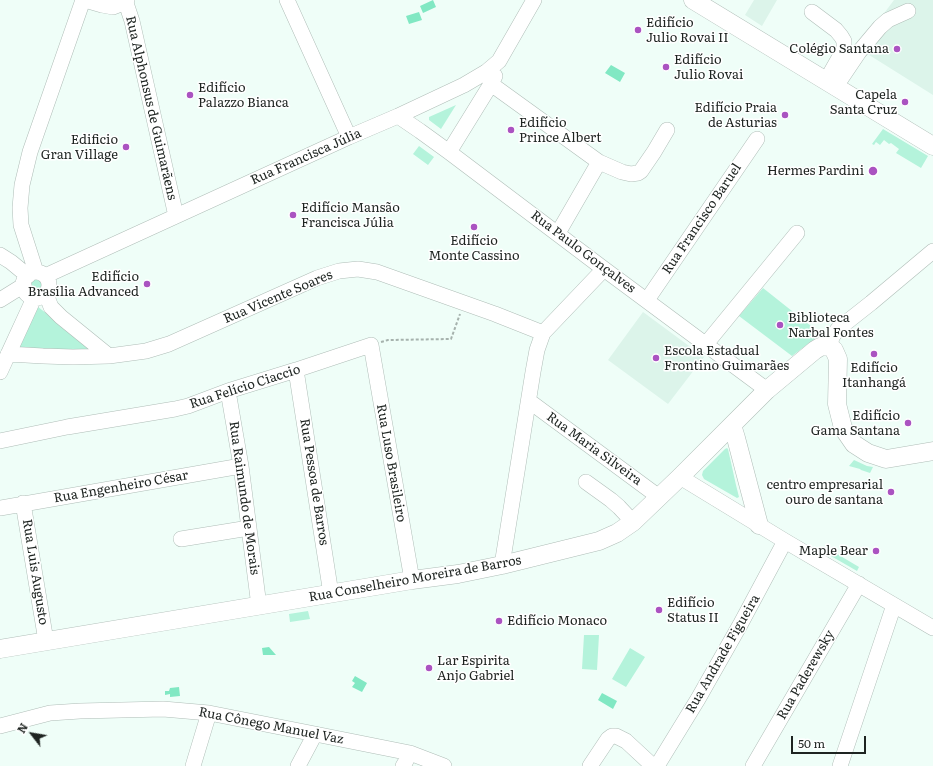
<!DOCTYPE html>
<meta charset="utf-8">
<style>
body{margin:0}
#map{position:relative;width:933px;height:766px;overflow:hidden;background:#effef8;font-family:Literata,serif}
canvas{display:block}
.north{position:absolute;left:12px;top:714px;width:40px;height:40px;-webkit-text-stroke:3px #fff;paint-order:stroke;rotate:301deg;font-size:11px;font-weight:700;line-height:16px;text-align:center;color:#1e2421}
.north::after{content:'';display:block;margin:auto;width:14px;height:18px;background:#1e2421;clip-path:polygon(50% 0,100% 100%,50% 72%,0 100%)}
.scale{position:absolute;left:791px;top:736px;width:75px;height:18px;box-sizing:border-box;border:2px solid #1e2421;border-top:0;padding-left:5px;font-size:12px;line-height:14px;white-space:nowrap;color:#1e2421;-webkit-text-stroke:3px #fff;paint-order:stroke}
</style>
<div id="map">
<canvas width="933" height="766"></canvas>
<div class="north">N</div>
<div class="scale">50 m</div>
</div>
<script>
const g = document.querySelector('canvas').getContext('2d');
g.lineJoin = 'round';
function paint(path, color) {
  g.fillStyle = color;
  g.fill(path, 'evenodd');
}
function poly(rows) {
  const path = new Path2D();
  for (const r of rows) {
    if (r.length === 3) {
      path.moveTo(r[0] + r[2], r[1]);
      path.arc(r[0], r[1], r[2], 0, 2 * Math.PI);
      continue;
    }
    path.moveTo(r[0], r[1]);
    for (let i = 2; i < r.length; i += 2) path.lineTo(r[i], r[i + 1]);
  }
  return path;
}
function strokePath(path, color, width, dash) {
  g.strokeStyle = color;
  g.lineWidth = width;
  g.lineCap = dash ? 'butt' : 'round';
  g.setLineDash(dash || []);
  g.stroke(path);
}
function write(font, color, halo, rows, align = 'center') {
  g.font = font + ' Literata,serif';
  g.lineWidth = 3;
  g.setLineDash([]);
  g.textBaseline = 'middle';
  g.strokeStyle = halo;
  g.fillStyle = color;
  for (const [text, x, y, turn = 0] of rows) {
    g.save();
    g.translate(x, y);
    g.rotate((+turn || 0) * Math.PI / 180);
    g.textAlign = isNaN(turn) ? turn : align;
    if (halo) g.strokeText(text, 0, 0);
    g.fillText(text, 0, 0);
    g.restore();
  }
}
paint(poly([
 [754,0,777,0,762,26,745,15],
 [894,0,933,0,933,95,858,48],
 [643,312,704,357,668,404,608,360]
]), '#dcf4ea');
paint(poly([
 [456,105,441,129,429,120,429,117],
 [883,129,928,156,921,168,896,153,899,149,891,143,889,144,884,140,880,145,876,142,874,145,872,144],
 [419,146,434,157,428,165,413,154],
 [37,276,44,283,44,288,40,292,37,293,32,292,29,288,28,283],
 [763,288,821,334,792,356,739,316],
 [29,300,55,320,94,352,11,347],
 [727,448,728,449,736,485,739,497,737,498,704,479,702,475,703,471,725,449],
 [854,460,867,466,873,467,870,473,861,470,860,469,849,466],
 [827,548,859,567,857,571,824,552],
 [308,611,310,619,290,622,289,614],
 [584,635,599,635,597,670,582,669],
 [630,648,645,657,626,687,612,679]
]), '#b4f3db');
paint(poly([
 [433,0,436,7,423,13,420,6],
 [419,12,422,20,409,24,406,16],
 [611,65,625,73,620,82,605,73],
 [269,647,276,655,263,655,262,648],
 [355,676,367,683,362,692,352,687,355,683,352,681],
 [179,687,180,696,170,697,170,694,165,695,165,691,169,691,170,688],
 [602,693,617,701,613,709,598,700]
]), '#81e8c3');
const minor = poly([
 [85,0,102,5,113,7,126,2,127,0],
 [125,0,132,21,176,216],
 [287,0,349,137],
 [812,12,836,30,841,36,844,41,844,47,843,51,826,81],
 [491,84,599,162,558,233],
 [836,86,859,52,880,27,888,20,908,11],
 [398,116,420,131,449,152,604,269,767,390],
 [449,152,491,84,495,76],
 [599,162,622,172,631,174,638,173,641,171,654,152,667,130],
 [0,255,11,262,28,276],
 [36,272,21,225,20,208,22,185,30,152,83,0],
 [36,285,13],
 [45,276,349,137,398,116,464,85,486,72,499,61,534,0],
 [46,294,51,307,61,317,109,356],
 [0,300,24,285],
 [647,300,757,139],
 [706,344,797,233],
 [830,347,832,337,838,329,871,303,933,251],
 [8,354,43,356,73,357,109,356,146,351,169,344,317,278,339,271,358,269,377,272,495,314,543,333],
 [296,370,331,594],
 [0,372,34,298],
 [228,391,241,466,259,606],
 [529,401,659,497],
 [0,441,67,427,175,409,188,406,228,391,296,370,371,345,412,580],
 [680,477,785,541,933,628],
 [586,482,611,500,619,507,633,522],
 [23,503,46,641],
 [0,508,241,466],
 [181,539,249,528],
 [502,565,533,372,537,350,543,333,604,269],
 [0,726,50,713,80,711,163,709,209,713,315,734,410,753,444,766],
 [193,766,209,713],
 [298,766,315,734],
 [403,766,406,761],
 [590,766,608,739,612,736,616,736,626,741,653,766],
 [657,766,698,699,740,625,785,541],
 [753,766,859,584],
 [840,766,894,605]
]);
const major = poly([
 [693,0,933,146],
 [732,425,736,438,759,525],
 [0,649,412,580,458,574,502,565,599,541,617,533,633,522,680,477,767,390,815,350,820,347,824,346,830,347,834,350,838,359,837,404,843,428,854,444,868,453,886,459,933,451]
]);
strokePath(minor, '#afbdb7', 16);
strokePath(major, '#afbdb7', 19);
strokePath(poly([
 [381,342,388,340,451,339,460,314]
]), '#a6b2ad', 2, [3, 2]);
strokePath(minor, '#fff', 15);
strokePath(major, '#fff', 18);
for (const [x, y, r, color] of [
 [638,30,4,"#aa53c1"],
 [897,49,4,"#aa53c1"],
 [666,67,4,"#aa53c1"],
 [190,95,4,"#aa53c1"],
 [905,102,4,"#aa53c1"],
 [785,115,4,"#aa53c1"],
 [511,130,4,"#aa53c1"],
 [126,147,4,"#aa53c1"],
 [873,171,5,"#aa53c1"],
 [293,215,4,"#aa53c1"],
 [474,227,4,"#aa53c1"],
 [147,284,4,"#aa53c1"],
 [780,325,4,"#aa53c1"],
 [874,354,4,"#aa53c1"],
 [656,358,4,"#aa53c1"],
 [908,423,4,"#aa53c1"],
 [891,492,4,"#aa53c1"],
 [876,551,4,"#aa53c1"],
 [659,610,4,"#aa53c1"],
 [499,621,4,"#aa53c1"],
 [429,668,4,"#aa53c1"]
]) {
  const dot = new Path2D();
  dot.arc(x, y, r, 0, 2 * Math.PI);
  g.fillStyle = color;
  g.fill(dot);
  strokePath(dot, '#fff', 1.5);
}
write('13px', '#1e2421', '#fff', [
 ["Edifício",646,23],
 ["Julio Rovai II",646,38],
 ["Colégio Santana",889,49,"right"],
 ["Edifício",674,60],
 ["Julio Rovai",674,75],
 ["Edifício",198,88],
 ["Palazzo Bianca",198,103],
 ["Capela",897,95,"right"],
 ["Santa Cruz",897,110,"right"],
 ["Edifício Praia",777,108,"right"],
 ["de Asturias",777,123,"right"],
 ["Edifício",519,123],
 ["Prince Albert",519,138],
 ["Edificio",118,140,"right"],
 ["Gran Village",118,155,"right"],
 ["Hermes Pardini",864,171,"right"],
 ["Edifício Mansão",301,208],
 ["Francisca Júlia",301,223],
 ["Edifício",474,241,"center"],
 ["Monte Cassino",474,256,"center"],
 ["Edifício",139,277,"right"],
 ["Brasília Advanced",139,292,"right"],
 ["Biblioteca",788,318],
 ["Narbal Fontes",788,333],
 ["Escola Estadual",664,351],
 ["Frontino Guimarães",664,366],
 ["Edifício",874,368,"center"],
 ["Itanhangá",874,383,"center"],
 ["Edifício",900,416,"right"],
 ["Gama Santana",900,431,"right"],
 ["centro empresarial",883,485,"right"],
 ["ouro de santana",883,500,"right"],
 ["Maple Bear",868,551,"right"],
 ["Edifício",667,603],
 ["Status II",667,618],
 ["Edifício Monaco",507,621],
 ["Lar Espirita",437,661],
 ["Anjo Gabriel",437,676]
], 'left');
write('13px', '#1e2421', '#fff', [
 ["Rua Alphonsus de Guimarãens",151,108,77],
 ["Rua Francisca Júlia",306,157,-24],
 ["Rua Francisco Baruel",702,219,-56],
 ["Rua Paulo Gonçalves",583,252,37],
 ["Rua Vicente Soares",278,297,-23],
 ["Rua Felício Ciaccio",245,387,-18],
 ["Rua Maria Silveira",594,449,36],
 ["Rua Luso Brasileiro",391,463,80],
 ["Rua Pessoa de Barros",314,482,81],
 ["Rua Engenheiro César",121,487,-10],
 ["Rua Raimundo de Morais",244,498,82],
 ["Rua Luis Augusto",35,572,81],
 ["Rua Conselheiro Moreira de Barros",415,579,-10],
 ["Rua Andrade Figueira",723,654,-60],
 ["Rua Paderewsky",806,675,-60],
 ["Rua Cônego Manuel Vaz",271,726,11]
]);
</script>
